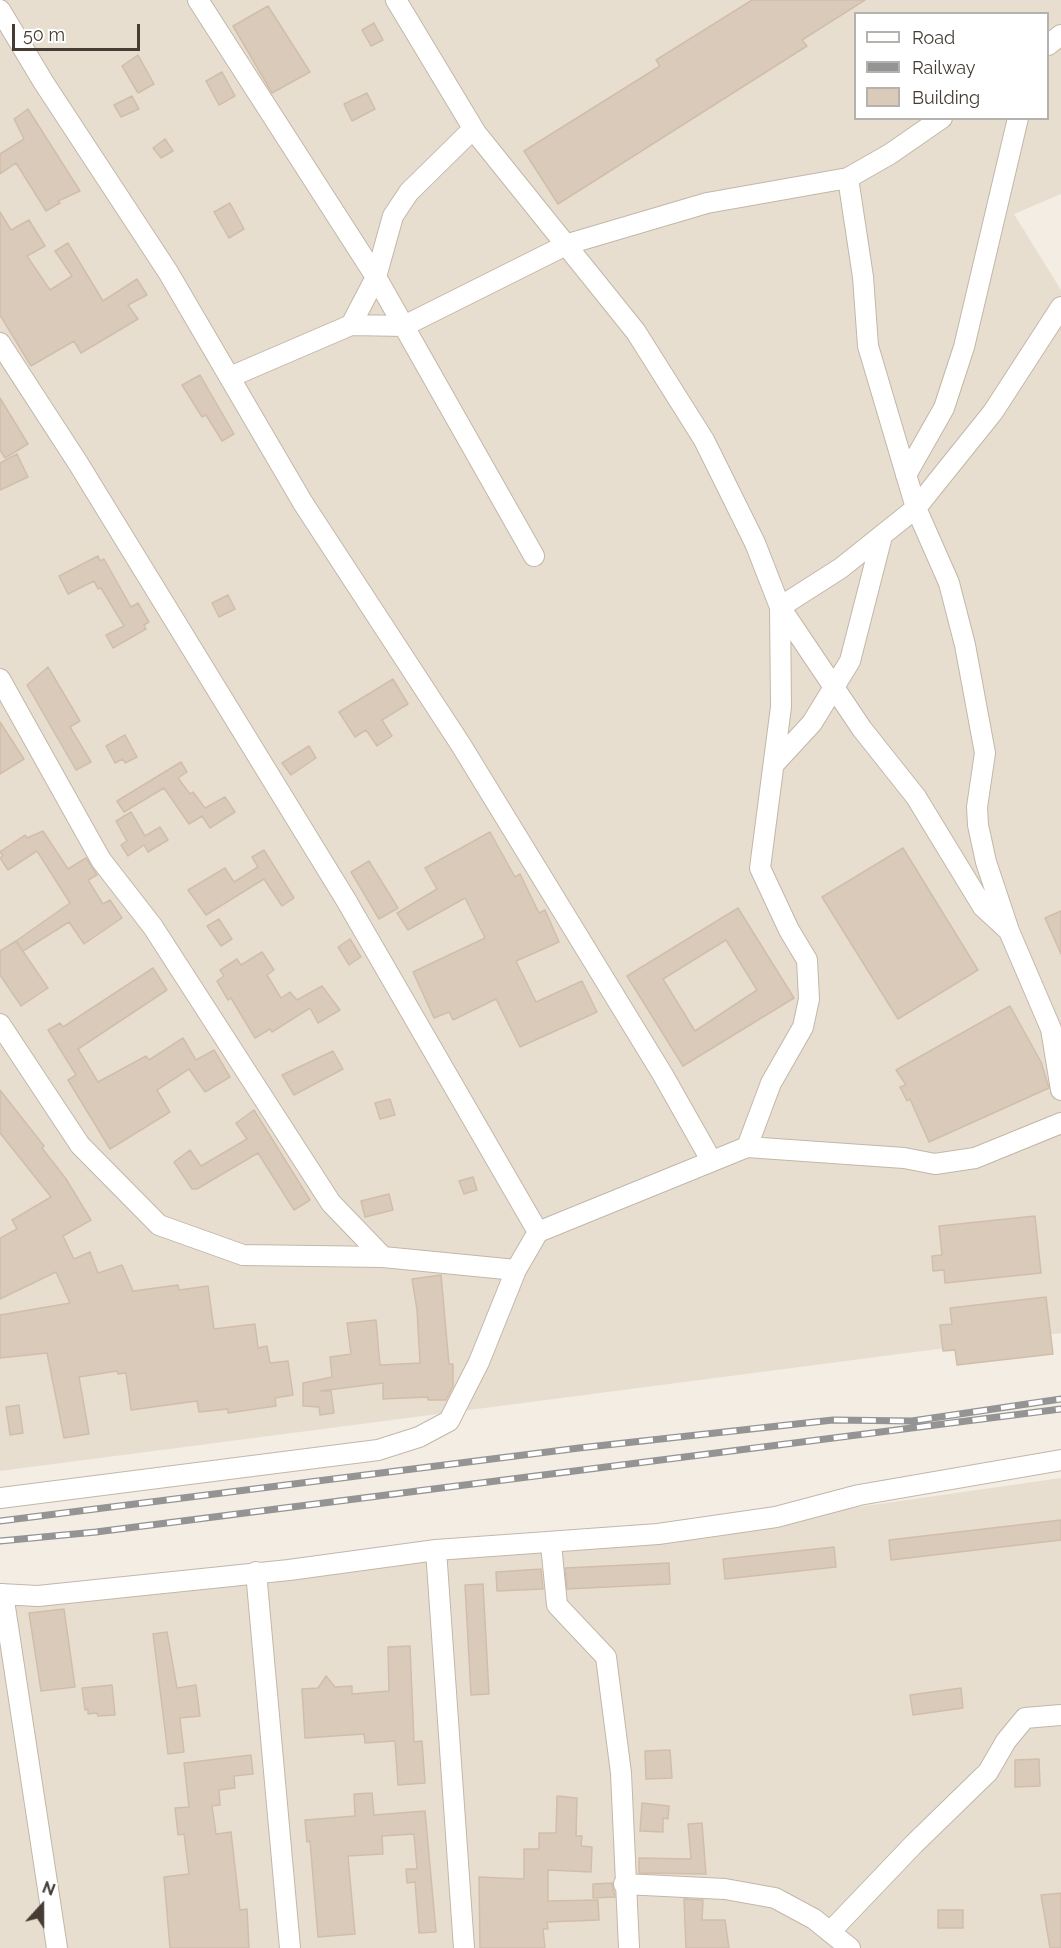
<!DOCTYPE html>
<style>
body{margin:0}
#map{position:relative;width:1061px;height:1948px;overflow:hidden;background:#f3ede3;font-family:Raleway,sans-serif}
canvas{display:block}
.legend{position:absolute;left:854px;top:12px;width:195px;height:108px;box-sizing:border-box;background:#fff;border:2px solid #b5b1ad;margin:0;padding:8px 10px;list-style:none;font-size:18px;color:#453c33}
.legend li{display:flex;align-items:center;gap:12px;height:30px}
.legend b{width:30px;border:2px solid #b5b1ad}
.north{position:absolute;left:12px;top:1876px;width:60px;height:60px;-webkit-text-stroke:4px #fff;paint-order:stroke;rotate:21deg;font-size:16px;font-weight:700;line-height:24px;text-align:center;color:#453c33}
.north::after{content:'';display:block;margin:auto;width:21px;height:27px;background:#453c33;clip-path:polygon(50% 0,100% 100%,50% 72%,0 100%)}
.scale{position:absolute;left:12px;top:24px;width:128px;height:27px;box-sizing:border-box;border:3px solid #453c33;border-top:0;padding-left:8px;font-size:18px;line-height:21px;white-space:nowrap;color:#453c33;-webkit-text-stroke:4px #fff;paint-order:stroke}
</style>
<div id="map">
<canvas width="1061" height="1948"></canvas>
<ul class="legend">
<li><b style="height:8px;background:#fff"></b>Road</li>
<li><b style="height:8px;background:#949494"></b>Railway</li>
<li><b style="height:16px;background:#d9caba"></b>Building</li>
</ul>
<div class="north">N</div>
<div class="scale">50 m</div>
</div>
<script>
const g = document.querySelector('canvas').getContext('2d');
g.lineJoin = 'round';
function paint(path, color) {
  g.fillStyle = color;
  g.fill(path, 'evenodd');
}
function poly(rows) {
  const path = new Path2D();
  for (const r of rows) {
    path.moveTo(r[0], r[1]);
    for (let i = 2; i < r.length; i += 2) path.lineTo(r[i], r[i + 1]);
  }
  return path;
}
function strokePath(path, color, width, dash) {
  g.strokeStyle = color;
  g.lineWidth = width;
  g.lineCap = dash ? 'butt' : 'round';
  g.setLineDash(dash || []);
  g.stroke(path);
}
paint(poly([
 [0,0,1061,0,1061,194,1014,214,1061,290,1061,1333,0,1471],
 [856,14,1048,14,1048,118,856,118],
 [1061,1478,1061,1948,0,1948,0,1601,781,1518]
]), '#e8ded0');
const building = poly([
 [752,0,865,0,802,40,807,46,558,204,524,151,660,66,656,60,752,0],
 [268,6,310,72,272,93,233,26,268,6],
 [374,23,383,40,371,46,362,30,374,23],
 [138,55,154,84,138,93,122,66,138,55],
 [222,72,235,96,219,105,206,81,222,72],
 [367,93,375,109,352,121,344,104,367,93],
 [132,96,139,109,121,117,114,105,132,96],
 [28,109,80,191,58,201,60,203,46,211,16,163,0,174,0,154,24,139,14,119,28,109],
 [165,139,173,151,161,158,153,148,165,139],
 [230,203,244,229,229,238,214,212,230,203],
 [0,212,11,230,29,220,45,246,27,256,50,290,72,276,55,251,68,243,103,301,137,279,147,295,128,305,138,319,81,353,74,341,31,366,0,315,0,212],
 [200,375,234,434,222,441,206,415,202,417,182,385,200,375],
 [0,398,28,444,5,458,0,450,0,398],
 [17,454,28,477,0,490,0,463,17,454],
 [98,556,100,561,104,559,131,607,138,603,149,622,144,625,146,629,113,648,106,635,124,626,101,588,98,589,94,581,68,594,59,576,98,556],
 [228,595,235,609,219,617,212,603,228,595],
 [48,667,80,721,70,727,91,762,76,770,27,685,48,667],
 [393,679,408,704,382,720,392,736,377,746,366,730,355,737,339,712,393,679],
 [0,722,24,759,0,774,0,722],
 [125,735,137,757,125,763,123,759,115,763,106,746,125,735],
 [309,746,316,758,291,775,282,763,309,746],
 [181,762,187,772,178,778,190,794,193,792,205,808,225,797,235,812,210,828,202,816,189,824,164,788,124,812,117,801,181,762],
 [131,812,145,836,160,827,168,840,148,852,144,845,128,856,121,845,127,841,116,821,131,812],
 [43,831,68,869,86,858,97,875,88,880,103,904,110,900,122,918,84,944,69,922,23,951,16,941,70,903,37,851,8,870,0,858,3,856,0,852,25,835,27,838,43,831],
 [490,832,515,877,520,874,539,913,545,910,559,942,516,961,536,1002,582,981,597,1012,520,1047,496,999,453,1020,449,1012,434,1018,413,972,485,938,465,898,408,930,397,913,437,889,425,868,490,832],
 [903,848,978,970,898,1019,822,897,903,848],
 [264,850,294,898,282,906,264,879,206,915,188,890,225,868,234,882,258,867,252,857,264,850],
 [369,861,398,908,379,919,351,872,369,861],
 [738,908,794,998,683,1066,627,976,738,908],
 [726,940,757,990,695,1031,663,979,726,940],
 [1061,911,1061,954,1045,918,1061,911],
 [219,919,232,939,221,946,207,926,219,919],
 [350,939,361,957,349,965,338,947,350,939],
 [16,941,48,988,21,1006,0,975,0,951,16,941],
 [262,952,274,970,267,975,281,998,290,992,297,1000,322,986,340,1010,318,1023,310,1008,272,1032,270,1029,255,1038,231,998,228,1000,217,981,224,976,220,970,237,959,241,965,262,952],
 [153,968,167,990,78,1049,98,1082,146,1056,149,1060,183,1038,196,1060,214,1050,230,1077,205,1092,189,1069,157,1090,170,1112,110,1149,68,1080,76,1075,48,1030,60,1023,63,1027,153,968],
 [1010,1006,1041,1062,1049,1088,929,1142,910,1099,907,1101,900,1087,906,1085,896,1070,1010,1006],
 [333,1051,343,1069,294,1095,282,1075,333,1051],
 [0,1090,44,1146,42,1148,66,1179,91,1220,63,1236,74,1259,90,1252,98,1273,122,1265,133,1291,178,1285,179,1290,208,1286,214,1329,255,1324,258,1348,267,1346,270,1363,288,1361,293,1395,275,1398,276,1406,228,1413,228,1409,199,1412,197,1401,131,1410,126,1373,118,1374,117,1371,79,1377,89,1434,64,1438,47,1353,0,1358,0,1315,70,1303,56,1272,0,1299,0,1238,17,1229,12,1220,51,1197,0,1133,0,1090],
 [390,1099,395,1115,380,1119,375,1103,390,1099],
 [254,1110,310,1200,294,1210,258,1153,197,1189,192,1189,174,1162,190,1150,201,1166,247,1139,236,1123,254,1110],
 [473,1177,477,1190,464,1194,459,1181,473,1177],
 [389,1194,393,1210,365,1217,361,1201,389,1194],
 [1035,1216,1041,1273,945,1283,944,1270,933,1271,932,1256,942,1255,939,1226,1035,1216],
 [441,1275,449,1364,453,1364,453,1386,446,1400,428,1400,428,1397,383,1399,383,1383,320,1391,331,1391,334,1413,320,1415,319,1407,303,1406,303,1383,332,1377,330,1357,351,1354,347,1323,376,1320,380,1365,420,1363,417,1310,412,1279,441,1275],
 [1046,1297,1053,1354,957,1365,955,1350,943,1351,940,1325,952,1324,950,1308,1046,1297],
 [19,1405,23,1433,10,1435,6,1407,19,1405],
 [1061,1520,1061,1540,891,1560,889,1540,1061,1520],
 [834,1547,836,1567,725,1579,723,1559,834,1547],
 [669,1563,670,1584,567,1589,565,1568,669,1563],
 [541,1569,543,1589,497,1591,496,1572,541,1569],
 [483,1584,489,1694,471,1695,465,1585,483,1584],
 [64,1609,75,1687,41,1691,29,1613,64,1609],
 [167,1632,177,1688,196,1685,200,1716,180,1718,184,1752,168,1754,153,1634,167,1632],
 [410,1646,414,1742,422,1741,425,1783,398,1785,395,1741,365,1743,364,1734,305,1738,302,1689,318,1688,326,1676,335,1687,352,1686,352,1694,389,1691,388,1647,410,1646],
 [112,1685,115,1715,98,1716,97,1713,88,1714,88,1709,85,1710,82,1688,112,1685],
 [961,1688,963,1708,913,1715,910,1695,961,1688],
 [670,1750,672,1778,646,1779,645,1751,670,1750],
 [251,1755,253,1774,234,1776,235,1788,219,1790,220,1805,212,1806,216,1834,231,1832,240,1910,247,1909,249,1948,170,1948,164,1877,189,1874,184,1834,178,1835,175,1808,189,1807,184,1763,251,1755],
 [1039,1759,1040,1786,1015,1787,1015,1760,1039,1759],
 [372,1793,374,1815,425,1811,436,1932,419,1933,415,1882,407,1883,406,1869,417,1869,414,1834,382,1836,383,1854,348,1856,355,1934,318,1937,310,1841,307,1842,305,1820,355,1816,354,1794,372,1793],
 [557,1796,577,1798,576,1836,582,1836,581,1846,592,1847,591,1872,548,1870,548,1901,598,1900,599,1920,547,1922,548,1929,543,1929,545,1948,480,1948,479,1877,524,1879,524,1849,539,1849,539,1833,556,1833,557,1796],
 [642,1803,669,1806,668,1819,663,1818,663,1832,640,1831,642,1803],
 [702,1823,706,1874,639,1873,639,1858,691,1859,688,1824,702,1823],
 [612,1883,615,1897,593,1898,593,1884,612,1883],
 [1061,1893,1061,1948,1050,1948,1041,1895,1061,1893],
 [684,1899,703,1900,702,1920,725,1920,729,1948,686,1948,684,1899],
 [938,1910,963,1910,963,1928,938,1928,938,1910]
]);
paint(building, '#d9caba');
strokePath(building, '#d1beaa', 1.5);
const minor = poly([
 [198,0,376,277,534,556],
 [396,0,476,133,636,332,704,440,755,543,780,607,862,729,916,797,983,907,1009,931],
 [0,10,44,83,168,272,303,503,461,745,663,1075,711,1160],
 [1048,45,1061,35],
 [848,178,863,277,868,346,916,508,949,583,965,645,985,753,977,807,978,825,986,862,1009,931,1051,1029,1061,1090],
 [351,325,404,326,568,244,707,203,848,178,890,154,942,118],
 [0,343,78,463,346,900,538,1232],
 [230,377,351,325,376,277,393,216,409,192,473,129],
 [906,475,944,408,964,347,1018,118],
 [780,607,841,568,916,508,993,412,1061,307],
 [0,679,101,860,153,927,331,1203,383,1257],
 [776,762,812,723,850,661,882,536],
 [0,1024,80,1145,159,1225,243,1255,383,1257,516,1270],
 [747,1147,771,1083,803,1027,809,999,807,960,789,930,760,868,781,707,780,607],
 [0,1498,378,1450,419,1437,449,1421,479,1362,516,1270,538,1232,747,1147,904,1158,935,1164,975,1158,1061,1123],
 [551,1544,557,1605,606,1657,621,1773,629,1948],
 [436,1550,464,1948],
 [256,1572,290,1948],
 [0,1594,38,1596,289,1570,436,1550,658,1534,776,1517,859,1495,1061,1460],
 [3,1594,57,1948],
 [624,1884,725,1889,775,1898,814,1919,850,1948],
 [830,1932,914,1844,988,1772,1006,1741,1025,1718,1061,1715]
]);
strokePath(minor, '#c2b7a8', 22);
strokePath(minor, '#fff', 20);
const rail = poly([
 [0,1521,579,1448,833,1420,912,1421,1061,1399],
 [0,1541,96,1532,1061,1409]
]);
strokePath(rail, '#949494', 7);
strokePath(rail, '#fff', 4.5, [14]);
</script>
